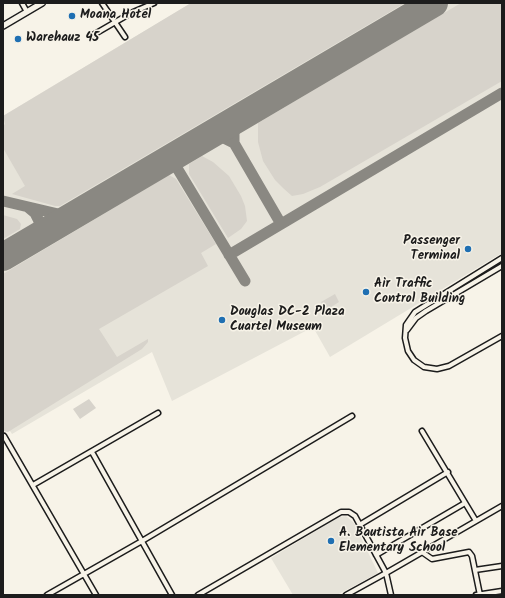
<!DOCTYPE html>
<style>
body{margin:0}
#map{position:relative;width:505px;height:598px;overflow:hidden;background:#f7f3e8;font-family:Kalam,sans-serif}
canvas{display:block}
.frame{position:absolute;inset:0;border:4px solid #1c1c1c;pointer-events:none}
</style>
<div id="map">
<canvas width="505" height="598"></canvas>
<div class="frame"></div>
</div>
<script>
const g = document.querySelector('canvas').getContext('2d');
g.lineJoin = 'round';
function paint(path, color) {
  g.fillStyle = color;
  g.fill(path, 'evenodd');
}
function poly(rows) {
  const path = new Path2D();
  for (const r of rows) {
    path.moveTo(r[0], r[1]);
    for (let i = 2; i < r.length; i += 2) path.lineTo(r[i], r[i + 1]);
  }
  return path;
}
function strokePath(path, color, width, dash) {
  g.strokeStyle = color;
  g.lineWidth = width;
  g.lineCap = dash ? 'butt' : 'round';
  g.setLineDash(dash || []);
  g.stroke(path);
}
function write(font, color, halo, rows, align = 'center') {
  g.font = font + ' Kalam,sans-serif';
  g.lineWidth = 3;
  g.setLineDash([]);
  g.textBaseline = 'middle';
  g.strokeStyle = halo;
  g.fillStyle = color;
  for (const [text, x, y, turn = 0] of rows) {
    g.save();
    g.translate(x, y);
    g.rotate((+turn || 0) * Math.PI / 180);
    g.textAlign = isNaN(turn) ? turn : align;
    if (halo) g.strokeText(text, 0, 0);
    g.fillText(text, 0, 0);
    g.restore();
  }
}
paint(poly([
 [191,3,502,3,502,253,330,357,313,327,172,401,152,352,12,434,10,431,3,431,3,116],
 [346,516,354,523,378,573,337,595,293,595,271,558,339,517]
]), '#e6e3d9');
paint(poly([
 [191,3,405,3,60,206,55,206,12,194,25,186,3,148,3,126,5,124,3,116],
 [461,3,502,3,502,81,320,187,303,194,292,196,283,188,275,180,263,161,258,142,258,123],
 [202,156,213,162,229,176,241,196,245,206,247,221,241,229,228,238,189,174,189,164],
 [169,175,176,179,216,244,201,253,208,266,99,329,117,357,148,339,148,342,142,349,8,432,3,431,3,274],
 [3,215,17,219,21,224,20,229,3,239],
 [335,294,339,302,326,310,321,302],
 [89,399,96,408,80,419,73,409]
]), '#d7d3cb');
strokePath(poly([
 [245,114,234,127,234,143,281,224],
 [206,137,222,137,234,143],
 [171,158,245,281],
 [3,201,71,217],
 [29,208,35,213,39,221,41,235],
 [229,255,502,93]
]), '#8a8882', 11);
strokePath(poly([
 [3,257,434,3]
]), '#8a8882', 28);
const street = poly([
 [22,3,27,12],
 [102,3,125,37],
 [93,35,131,13,154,3],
 [502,258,415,312,406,325,405,338,408,351,414,360,424,367,437,369,449,366,502,336],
 [407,330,416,318,426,311,502,266],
 [422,431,476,521],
 [4,436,96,595],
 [92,452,172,595],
 [33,485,158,413],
 [361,524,448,472],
 [422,552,432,559,469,552,472,556,480,595],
 [376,555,465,503],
 [475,570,502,566],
 [47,595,142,541,352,416],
 [198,595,341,512,349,512,355,516,386,573,502,506],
 [346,595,386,573,391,595],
 [476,595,502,591]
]);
const secondary = poly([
 [3,26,42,3]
]);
strokePath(street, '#1c1c1c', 7);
strokePath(secondary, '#1c1c1c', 8);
strokePath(street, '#f7f3e8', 4);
strokePath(secondary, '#f7f3e8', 5.5);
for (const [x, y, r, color] of [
 [72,16,4,"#1f6fb2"],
 [18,39,4,"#1f6fb2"],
 [468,249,4,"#1f6fb2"],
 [366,292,4,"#1f6fb2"],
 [222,320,4,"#1f6fb2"],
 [331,541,4,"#1f6fb2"]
]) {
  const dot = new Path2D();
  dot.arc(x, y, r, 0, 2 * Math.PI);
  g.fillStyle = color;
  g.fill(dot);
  strokePath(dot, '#f7f3e8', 1.5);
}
write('bold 13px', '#1c1c1c', '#f7f3e8', [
 ["Moana Hotel",80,16],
 ["Warehauz 45",26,39],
 ["Passenger",460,242,"right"],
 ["Terminal",460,257,"right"],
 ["Air Traffic",374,285],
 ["Control Building",374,300],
 ["Douglas DC-2 Plaza",230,313],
 ["Cuartel Museum",230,328],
 ["A. Bautista Air Base",339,534],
 ["Elementary School",339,549]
], 'left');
</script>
